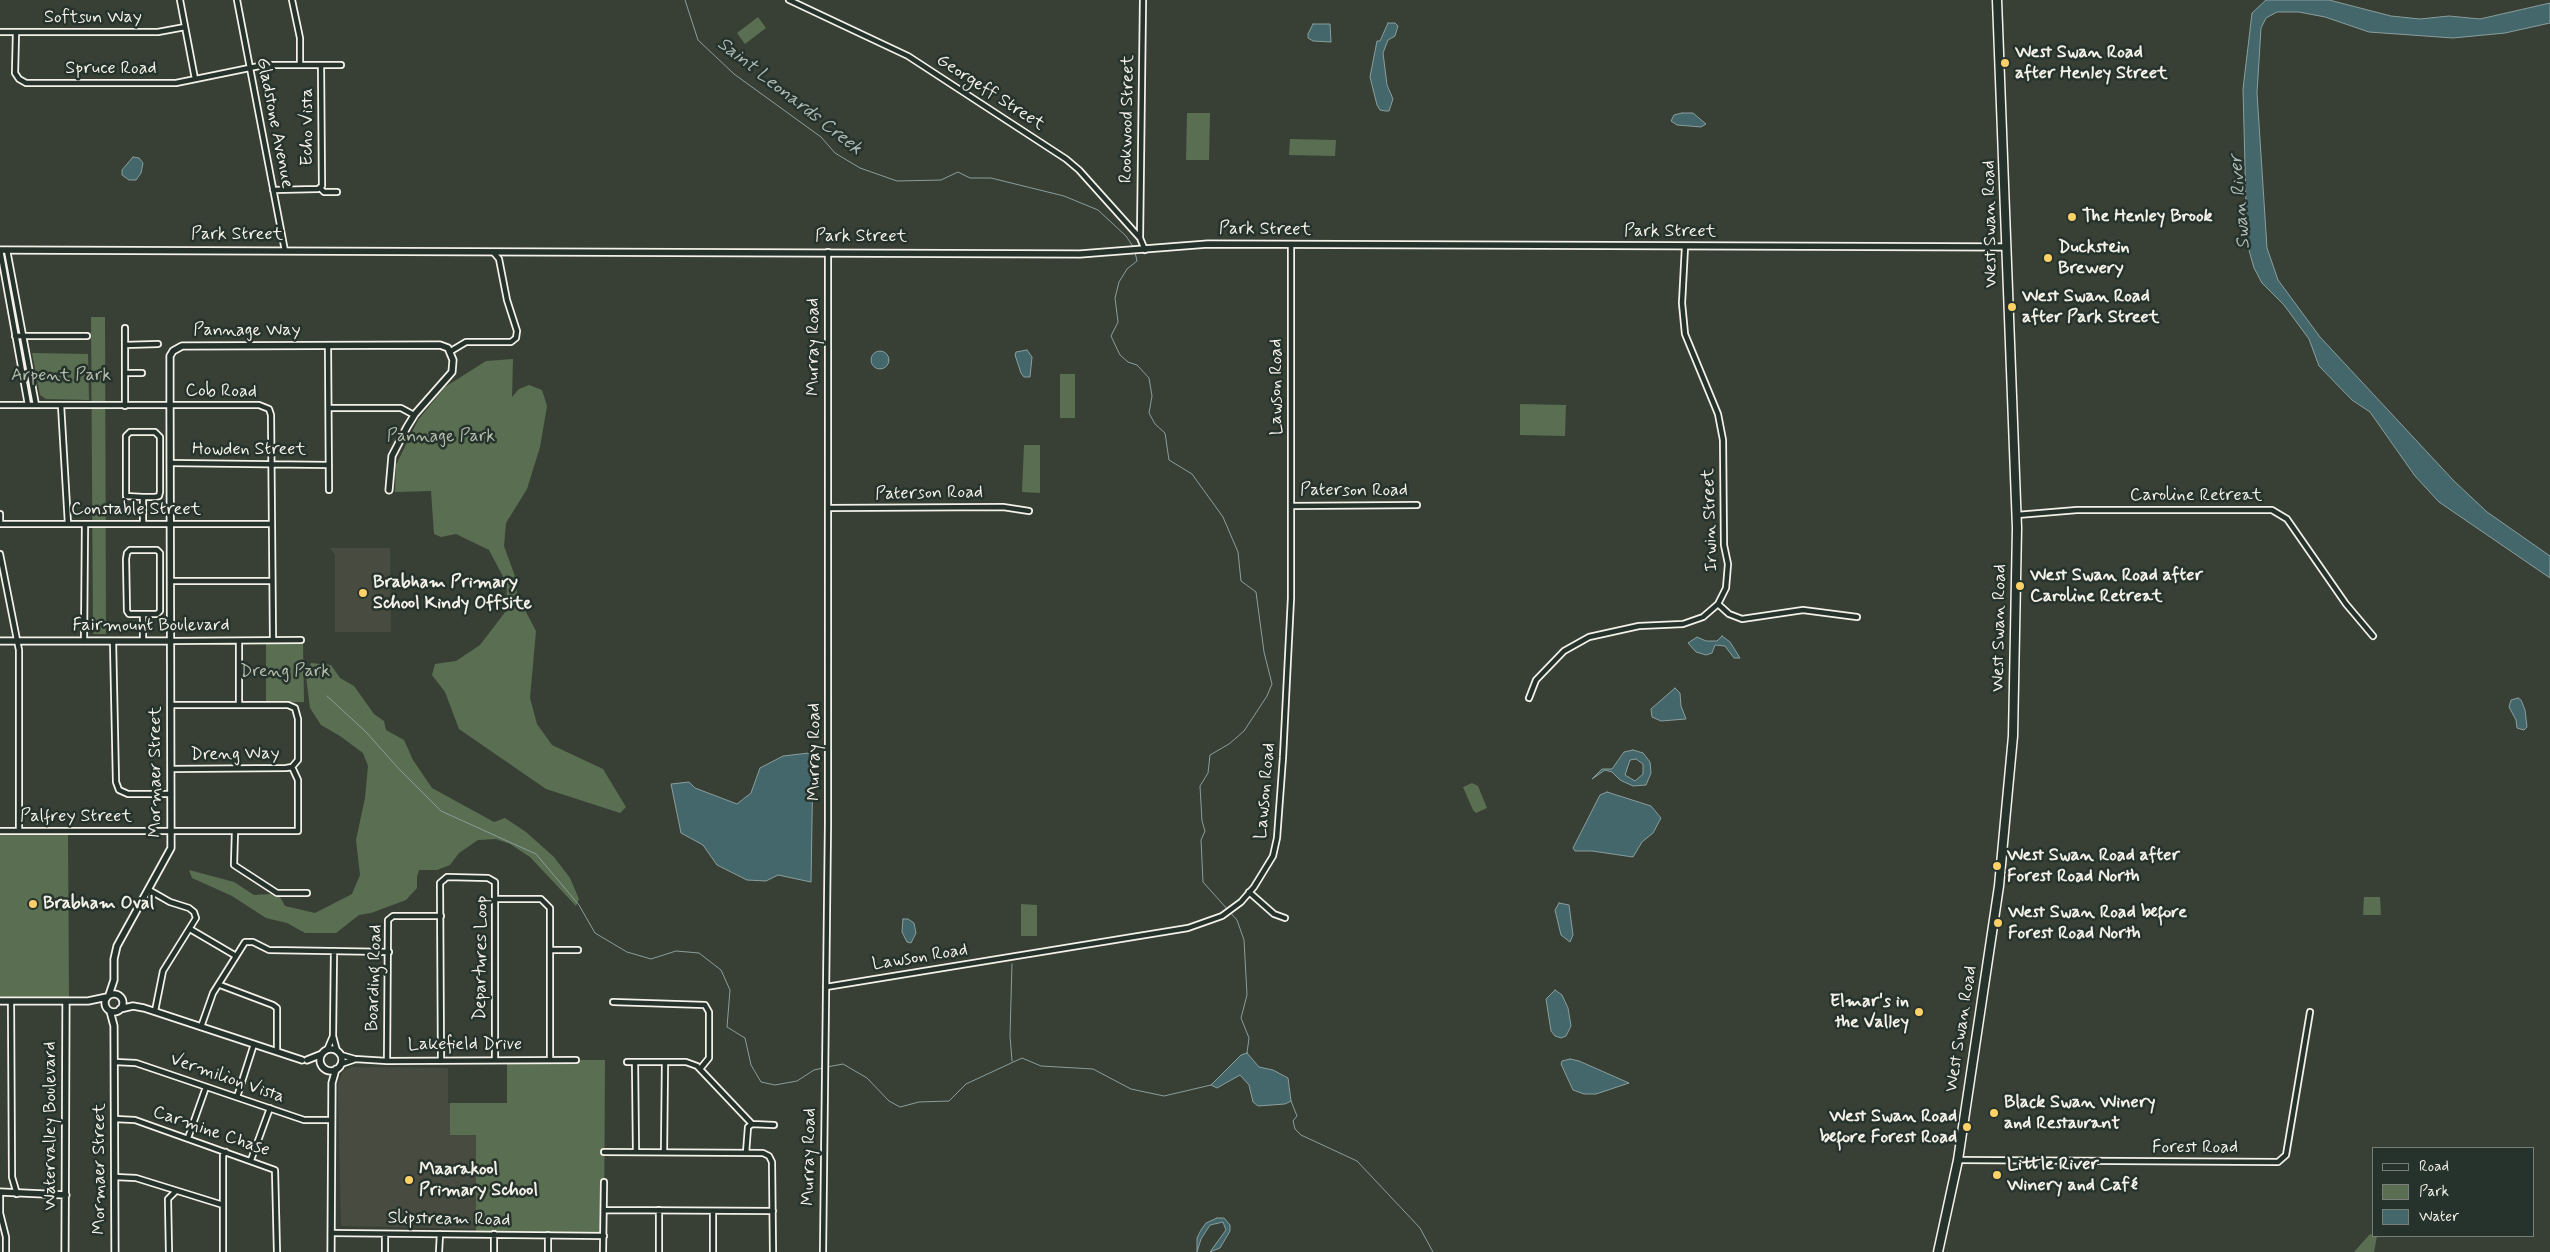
<!DOCTYPE html>
<meta charset="utf-8">
<style>
body{margin:0}
#map{position:relative;width:2550px;height:1252px;overflow:hidden;background:#384036;font-family:Mynerve,sans-serif}
canvas{display:block}
.legend{position:absolute;left:2372px;top:1147px;width:162px;height:90px;box-sizing:border-box;background:#26332d;border:1px solid #787f78;margin:0;padding:6px 9px;list-style:none;font-size:15px;color:#f4f1e8}
.legend li{display:flex;align-items:center;gap:10px;height:25px}
.legend b{width:25px;border:1px solid #787f78}
</style>
<div id="map">
<canvas width="2550" height="1252"></canvas>
<ul class="legend">
<li><b style="height:6px;background:#26332d"></b>Road</li>
<li><b style="height:14px;background:#5a6e51"></b>Park</li>
<li><b style="height:14px;background:#44676b"></b>Water</li>
</ul>
</div>
<script>
const g = document.querySelector('canvas').getContext('2d');
g.lineJoin = 'round';
function paint(path, color) {
  g.fillStyle = color;
  g.fill(path, 'evenodd');
}
function poly(rows) {
  const path = new Path2D();
  for (const r of rows) {
    if (r.length === 3) {
      path.moveTo(r[0] + r[2], r[1]);
      path.arc(r[0], r[1], r[2], 0, 2 * Math.PI);
      continue;
    }
    path.moveTo(r[0], r[1]);
    for (let i = 2; i < r.length; i += 2) path.lineTo(r[i], r[i + 1]);
  }
  return path;
}
function strokePath(path, color, width, dash) {
  g.strokeStyle = color;
  g.lineWidth = width;
  g.lineCap = dash ? 'butt' : 'round';
  g.setLineDash(dash || []);
  g.stroke(path);
}
function write(font, color, halo, rows, align = 'center') {
  g.font = font + ' Mynerve,sans-serif';
  g.lineWidth = 5;
  g.setLineDash([]);
  g.textBaseline = 'middle';
  g.strokeStyle = halo;
  g.fillStyle = color;
  for (const [text, x, y, turn = 0] of rows) {
    g.save();
    g.translate(x, y);
    g.rotate((+turn || 0) * Math.PI / 180);
    g.textAlign = isNaN(turn) ? turn : align;
    if (halo) g.strokeText(text, 0, 0);
    g.fillText(text, 0, 0);
    g.restore();
  }
}
paint(poly([
 [330,548,390,548,391,632,335,632,335,555],
 [352,1067,448,1068,448,1103,476,1103,478,1229,341,1226,338,1084,343,1071]
]), '#484c40');
paint(poly([
 [758,17,766,28,745,44,737,33],
 [1187,113,1210,113,1209,160,1186,160],
 [1290,139,1336,140,1335,156,1289,155],
 [91,317,105,317,106,634,93,634],
 [32,353,88,354,89,400,46,399,40,395],
 [513,359,512,397,519,389,529,385,542,390,547,406,540,447,527,489,506,523,504,546,516,579,517,595,536,631,530,698,537,724,552,745,603,769,626,807,620,813,546,789,459,729,445,692,432,675,435,664,456,661,480,645,506,611,507,584,489,550,456,534,441,537,434,534,431,491,395,492,396,465,418,420,445,387,486,361],
 [1060,374,1075,374,1075,418,1060,418],
 [1520,404,1566,405,1565,436,1520,435],
 [1024,445,1040,445,1040,493,1022,492],
 [266,642,303,642,304,702,266,703],
 [311,663,331,665,340,678,354,686,374,714,384,721,386,730,404,740,413,760,432,788,494,822,505,818,526,832,554,857,570,878,579,899,576,906,530,857,510,844,496,839,478,840,459,853,450,865,437,870,419,870,417,877,417,888,406,900,371,913,359,915,336,933,305,933,287,923,266,918,232,896,192,878,189,870,234,882,254,895,271,894,280,897,285,906,315,913,352,894,360,875,356,840,365,798,368,766,363,753,340,736,321,725,310,708,306,676],
 [1472,783,1478,786,1487,808,1476,813,1473,810,1463,787],
 [68,834,69,998,0,998,0,835],
 [2364,897,2380,897,2381,915,2363,915],
 [1021,904,1037,905,1037,936,1021,936],
 [507,1060,605,1060,604,1236,476,1234,476,1135,450,1135,450,1103,507,1103],
 [2370,1234,2377,1236,2374,1252,2354,1252]
]), '#5a6e51');
const water = poly([
 [2266,0,2329,0,2391,16,2420,19,2449,16,2480,19,2550,3,2550,23,2505,33,2453,38,2369,32,2325,17,2299,12,2277,12,2266,18,2261,28,2257,93,2267,248,2278,280,2320,337,2454,481,2487,512,2550,556,2550,578,2439,502,2415,476,2370,412,2352,400,2319,366,2309,339,2284,305,2262,283,2254,268,2247,243,2243,89,2252,13,2266,0],
 [1388,23,1395,23,1398,26,1395,36,1388,40,1383,53,1387,85,1393,99,1389,111,1385,111,1380,110,1377,105,1370,77,1377,41,1380,41,1388,23],
 [1313,24,1330,24,1331,42,1313,41,1308,38,1308,34,1313,24],
 [1682,113,1693,113,1706,124,1701,127,1677,125,1671,121,1674,115,1682,113],
 [133,157,139,158,143,163,141,173,136,180,129,180,122,175,122,170,133,157],
 [1027,350,1032,357,1030,377,1024,377,1021,373,1015,355,1016,352,1027,350],
 [880,360,9],
 [1722,636,1730,642,1740,658,1734,658,1725,646,1715,645,1712,653,1706,655,1696,652,1688,643,1697,637,1706,641,1717,641,1722,636],
 [1675,688,1680,693,1681,706,1686,719,1661,721,1652,717,1651,709,1675,688],
 [2518,698,2521,700,2525,710,2527,727,2524,730,2517,728,2516,720,2509,707,2511,700,2518,698],
 [1633,750,1643,753,1650,762,1651,773,1646,785,1633,786,1620,780,1612,772,1605,770,1592,779,1602,769,1612,769,1624,752,1633,750],
 [1636,759,1643,764,1643,774,1635,781,1625,775,1630,760,1636,759],
 [809,753,813,760,811,882,778,875,766,881,747,880,717,865,703,845,681,833,671,784,689,782,695,788,737,804,751,793,760,768,783,756,809,753],
 [1607,792,1651,806,1661,818,1653,833,1642,842,1633,857,1592,851,1575,851,1573,848,1600,795,1607,792],
 [1559,903,1569,905,1573,935,1570,942,1561,935,1555,910,1559,903],
 [903,919,908,919,914,923,916,933,911,943,907,942,902,932,903,919],
 [1555,990,1562,995,1568,1008,1571,1026,1566,1036,1561,1038,1555,1036,1551,1031,1546,999,1555,990],
 [1247,1053,1259,1067,1273,1070,1288,1078,1291,1101,1285,1104,1258,1106,1253,1102,1249,1085,1240,1075,1217,1088,1211,1085,1241,1055,1247,1053],
 [1570,1059,1579,1061,1629,1083,1596,1094,1584,1094,1573,1090,1561,1064,1562,1061,1570,1059],
 [1217,1218,1224,1218,1230,1225,1230,1231,1220,1248,1210,1252,1226,1230,1223,1222,1210,1225,1201,1239,1197,1252,1197,1238,1201,1230,1206,1223,1217,1218]
]);
paint(water, '#44676b');
strokePath(water, '#8a9e9d', 1);
strokePath(poly([
 [685,0,698,40,734,74,821,137,835,153,860,168,897,181,941,180,958,172,970,178,991,178,1064,196,1098,210,1126,236,1134,248],
 [1135,252,1137,261,1127,269,1119,282,1115,298,1118,322,1111,336,1120,355,1128,362,1137,365,1149,378,1152,396,1149,413,1155,424,1165,433,1169,460,1192,474,1223,517,1238,552,1241,581,1256,592,1264,652,1272,684,1267,696,1244,731,1229,744,1210,755,1208,773,1200,786,1202,821,1205,831,1201,840,1203,882,1237,920,1244,940,1247,995,1241,1018,1249,1038,1247,1053],
 [327,696,366,732,400,770,441,811,536,854,579,905,595,933,627,952,651,959,676,951,699,953,721,970,730,990,727,1027,745,1038,751,1065,761,1082,775,1085,797,1081,814,1070,823,1068],
 [1012,964,1010,1036,1012,1061],
 [827,1067,843,1064,867,1078,889,1101,900,1107,919,1102,949,1101,966,1084,1022,1058,1041,1066,1093,1069,1131,1089,1164,1096,1211,1085],
 [1291,1101,1297,1116,1293,1121,1295,1129,1301,1135,1357,1161,1420,1228,1433,1252]
]), '#8a9e9d', 1);
const minor = poly([
 [180,0,195,79],
 [237,0,285,251],
 [292,0,300,38,300,64],
 [789,0,908,56,1066,159,1079,170,1140,238,1145,250],
 [0,32,158,32,185,27],
 [16,32,15,73,19,79,26,83,176,83,264,65,341,65],
 [320,188,324,192,337,192],
 [273,190,318,189,322,186,321,65],
 [1140,238,1143,0],
 [0,250,28,405],
 [7,250,36,405],
 [125,328,125,406],
 [15,336,87,336],
 [125,345,158,344],
 [328,346,329,490],
 [451,351,466,342,511,342,516,338,517,331,507,300,499,259,494,253],
 [125,373,142,373],
 [0,405,259,405,269,409,271,415,273,640],
 [61,405,68,524],
 [329,408,401,408,414,415],
 [170,463,329,465],
 [143,497,126,496,126,436,130,432,155,432,160,437,160,492,159,496,155,497,143,497,143,524],
 [1291,506,1417,505],
 [829,508,1003,507,1029,511],
 [0,514,0,524],
 [2017,515,2077,510,2272,510,2287,519,2346,604,2373,636],
 [0,524,272,524],
 [0,554,19,650,19,831],
 [171,581,272,581],
 [1718,604,1729,614,1742,619,1803,610,1857,617],
 [143,614,157,614,160,611,160,553,157,550,130,550,127,553,126,559,127,611,129,614,143,614,143,641],
 [84,641,85,524],
 [113,641,116,782,119,790,128,794,171,794],
 [171,641,301,640],
 [1529,698,1536,680,1564,651,1589,637,1639,626,1683,624,1703,617,1718,604,1726,588,1728,564,1724,545,1723,440,1718,414,1685,334,1682,303,1685,247],
 [239,705,239,641],
 [171,769,286,768,292,767,298,760,298,719,295,708,288,705,171,705],
 [0,831,298,831,298,780,292,767],
 [235,831,234,865,277,893,307,893],
 [149,890,170,902,189,908,194,912,196,918,163,971,155,1011],
 [1249,892,1274,914,1285,918],
 [496,899,541,899,550,908,550,1060],
 [190,929,236,956],
 [551,950,578,950],
 [334,951,333,1036,337,1051],
 [220,985,273,1005,277,1008,277,1051],
 [826,987,1188,928,1222,916,1241,902,1254,887,1273,856,1277,838,1283,757,1291,598,1291,245],
 [11,1001,12,1177,17,1194],
 [613,1002,705,1005,709,1012,709,1058,700,1069],
 [201,1027,213,993,245,942,253,942,269,950,389,952],
 [327,1050,333,1036],
 [341,1055,355,1059,387,1061,576,1060],
 [441,1060,440,883,447,877,488,878,495,882,495,1060],
 [387,1061,388,920,393,916,441,916],
 [115,1062,136,1063,304,1120,332,1120],
 [627,1062,686,1062,697,1066,752,1124],
 [635,1062,636,1152],
 [341,1064,353,1060],
 [237,1097,254,1044],
 [115,1119,135,1120,275,1170,277,1252],
 [188,1138,206,1087],
 [604,1152,763,1153,769,1156,772,1162,773,1252],
 [664,1152,665,1062],
 [746,1153,748,1127,752,1124,774,1125],
 [251,1160,270,1108],
 [1958,1160,2278,1162,2286,1155,2310,1012],
 [115,1177,136,1178,223,1205],
 [0,1192,0,1213,6,1237,6,1252],
 [604,1210,773,1211],
 [659,1210,659,1252],
 [331,1233,604,1236],
 [169,1252,168,1199,176,1191],
 [223,1252,223,1155,226,1152],
 [385,1252,385,1234],
 [439,1252,440,1234],
 [494,1252,494,1234],
 [548,1252,548,1235],
 [603,1252,604,1182],
 [713,1252,713,1211],
 [823,1252,828,824,828,252]
]);
const tertiary = poly([
 [0,250,1080,254,1208,244,2005,247],
 [0,641,171,641],
 [114,1003,9],
 [109,995,114,980,114,959,117,946,171,848,170,406,170,356,173,351,182,346,440,345,448,348,453,360,452,372,415,414,407,427,392,456,389,490],
 [0,1001,88,1001,107,997],
 [120,1009,133,1006,144,1008,302,1060],
 [110,1011,114,1026,115,1252],
 [331,1060,11],
 [307,1060,322,1054],
 [0,1192,66,1195],
 [65,1252,66,1001],
 [331,1252,332,1083,336,1069]
]);
const primary = poly([
 [1938,1252,1958,1160,1999,886,2013,736,2017,528,1997,0]
]);
strokePath(minor, '#f4f1e8', 8);
strokePath(tertiary, '#f4f1e8', 9);
strokePath(primary, '#f4f1e8', 11);
strokePath(minor, '#26332d', 4.5);
strokePath(tertiary, '#26332d', 5.5);
strokePath(primary, '#26332d', 8);
for (const [x, y, r, color] of [
 [2005,63,5,"#ffd166"],
 [2072,217,5,"#ffd166"],
 [2048,258,5,"#ffd166"],
 [2012,307,5,"#ffd166"],
 [2020,586,5,"#ffd166"],
 [363,593,5,"#ffd166"],
 [1997,866,5,"#ffd166"],
 [33,904,5,"#ffd166"],
 [1998,923,5,"#ffd166"],
 [1919,1012,5,"#ffd166"],
 [1994,1113,5,"#ffd166"],
 [1967,1127,5,"#ffd166"],
 [1997,1175,5,"#ffd166"],
 [409,1180,5,"#ffd166"]
]) {
  const dot = new Path2D();
  dot.arc(x, y, r, 0, 2 * Math.PI);
  g.fillStyle = color;
  g.fill(dot);
  strokePath(dot, '#26332d', 2);
}
write('18px', '#f4f1e8', '#26332d', [
 ["Softsun Way",93,18],
 ["Spruce Road",111,69],
 ["Georgeff Street",990,93,33],
 ["Rookwood Street",1128,119,-89],
 ["Gladstone Avenue",274,123,79],
 ["Echo Vista",308,127,-90],
 ["West Swan Road",1991,224,-91],
 ["Park Street",1265,230,1],
 ["Park Street",1670,232],
 ["Park Street",237,235],
 ["Park Street",861,237],
 ["Pannage Way",247,331],
 ["Murray Road",814,347,-90],
 ["Lawson Road",1277,387,-90],
 ["Cob Road",221,392,1],
 ["Howden Street",249,450],
 ["Paterson Road",1354,491],
 ["Paterson Road",929,494,-1],
 ["Caroline Retreat",2196,496],
 ["Constable Street",136,510],
 ["Irwin Street",1711,520,-92],
 ["Fairmount Boulevard",151,626],
 ["West Swan Road",2000,628,-89],
 ["Murray Road",815,752,-90],
 ["Dreng Way",235,755,-1],
 ["Mormaer Street",156,772,-90],
 ["Lawson Road",1266,791,-85],
 ["Palfrey Street",76,817],
 ["Departures Loop",482,958,-89],
 ["Lawson Road",920,958,-9],
 ["Boarding Road",375,978,-88],
 ["West Swan Road",1962,1029,-81],
 ["Lakefield Drive",465,1045],
 ["Vermilion Vista",227,1079,19],
 ["Watervalley Boulevard",51,1126,-90],
 ["Carmine Chase",211,1132,19],
 ["Forest Road",2195,1148],
 ["Murray Road",810,1157,-89],
 ["Mormaer Street",100,1169,-90],
 ["Slipstream Road",449,1220,1]
]);
write('bold 18px', '#f4f1e8', '#26332d', [
 ["West Swan Road",2015,53],
 ["after Henley Street",2015,74],
 ["The Henley Brook",2082,217],
 ["Duckstein",2058,248],
 ["Brewery",2058,269],
 ["West Swan Road",2022,297],
 ["after Park Street",2022,318],
 ["West Swan Road after",2030,576],
 ["Caroline Retreat",2030,597],
 ["Brabham Primary",373,583],
 ["School Kindy Offsite",373,604],
 ["West Swan Road after",2007,856],
 ["Forest Road North",2007,877],
 ["Brabham Oval",43,904],
 ["West Swan Road before",2008,913],
 ["Forest Road North",2008,934],
 ["Elmar's in",1909,1002,"right"],
 ["the Valley",1909,1023,"right"],
 ["Black Swan Winery",2004,1103],
 ["and Restaurant",2004,1124],
 ["West Swan Road",1957,1117,"right"],
 ["before Forest Road",1957,1138,"right"],
 ["Little River",2007,1165],
 ["Winery and Café",2007,1186],
 ["Maarakool",419,1170],
 ["Primary School",419,1191]
], 'left');
write('18px', '#b6bdac', '#26332d', [
 ["Arpent Park",61,376],
 ["Pannage Park",441,437],
 ["Dreng Park",285,672]
]);
write('italic 19px', '#aebab6', '#26332d', [
 ["Saint Leonards Creek",789,97,38],
 ["Swan River",2241,202,-95]
]);
</script>
